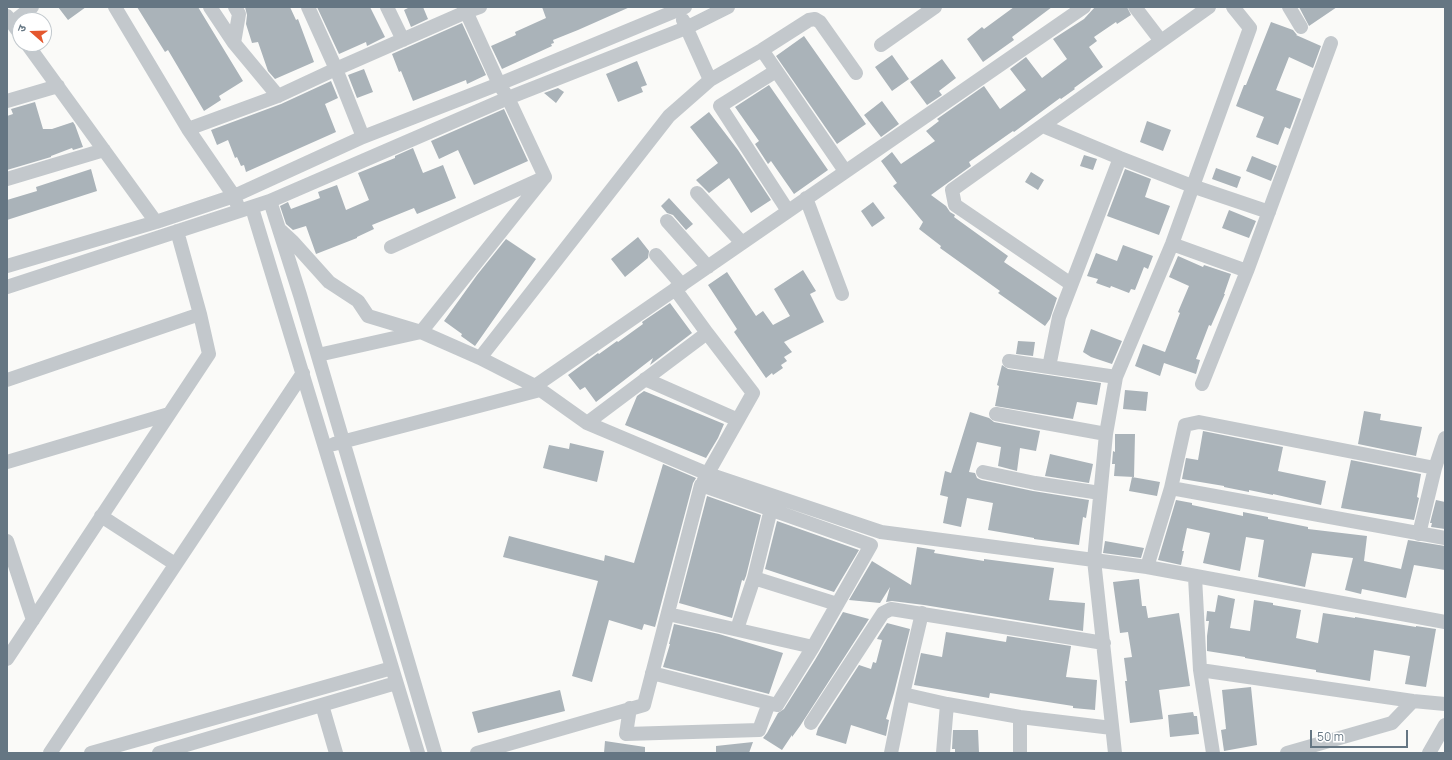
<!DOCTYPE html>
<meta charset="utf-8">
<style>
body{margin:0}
#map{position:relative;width:1452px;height:760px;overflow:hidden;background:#fafaf8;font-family:Manrope,"Noto Sans Devanagari",sans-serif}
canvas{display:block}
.frame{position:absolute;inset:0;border:8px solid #657683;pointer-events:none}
.north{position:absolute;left:12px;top:12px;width:40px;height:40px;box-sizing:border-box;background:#fff;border:1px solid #c1c8cd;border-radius:50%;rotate:290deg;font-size:11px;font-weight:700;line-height:16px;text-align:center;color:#657683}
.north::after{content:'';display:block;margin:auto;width:14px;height:18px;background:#e4572e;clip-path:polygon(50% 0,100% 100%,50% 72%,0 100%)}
.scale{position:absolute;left:1310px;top:730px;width:98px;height:18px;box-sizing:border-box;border:2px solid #657683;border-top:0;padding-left:5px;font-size:12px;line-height:14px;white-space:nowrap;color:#657683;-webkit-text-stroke:3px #fff;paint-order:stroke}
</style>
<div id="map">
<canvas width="1452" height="760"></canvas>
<div class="frame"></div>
<div class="north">उ</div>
<div class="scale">50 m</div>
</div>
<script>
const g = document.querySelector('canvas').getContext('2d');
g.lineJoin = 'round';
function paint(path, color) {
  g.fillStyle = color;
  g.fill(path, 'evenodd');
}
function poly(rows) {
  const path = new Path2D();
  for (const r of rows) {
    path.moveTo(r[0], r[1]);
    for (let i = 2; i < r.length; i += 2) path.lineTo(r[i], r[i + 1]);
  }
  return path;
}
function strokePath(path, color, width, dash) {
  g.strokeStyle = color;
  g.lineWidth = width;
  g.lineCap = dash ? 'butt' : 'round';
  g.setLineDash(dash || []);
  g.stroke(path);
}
paint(poly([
 [58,7,86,7,68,20],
 [137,7,198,7,243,81,219,96,221,100,204,111,168,50,165,52],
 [245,7,290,7,296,20,298,19,314,62,275,79,268,71,258,42,252,43,246,24,247,15],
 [317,7,370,7,385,37,367,46,366,42,339,54],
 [410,7,423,7,428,19,411,27,404,10],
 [542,7,630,7,578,30,553,40,554,43,551,44,552,46,502,69,491,46,516,35,515,32,546,18],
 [1014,7,1052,7,1012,37,1014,40,983,62,967,39,982,27,984,29],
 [1095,7,1127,7,1131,15,1117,24,1116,22,1094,37,1097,41,1089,47,1103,67,1074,88,1075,89,1061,99,1060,98,1014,132,1013,131,969,162,971,166,931,195,946,206,950,212,955,215,954,217,1008,256,1004,262,1057,298,1050,319,1045,326,998,293,1000,291,940,248,941,246,919,229,923,222,893,186,897,183,881,161,892,152,901,164,935,141,926,131,939,121,937,119,984,86,1000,109,1026,90,1010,69,1026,57,1042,78,1067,59,1053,39,1084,19],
 [1299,7,1337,7,1309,26],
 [1271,22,1293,30,1297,35,1296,35,1321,46,1313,68,1289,57,1276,90,1301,99,1290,129,1285,127,1278,145,1256,137,1264,117,1236,106,1244,85,1246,85],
 [462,23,486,75,467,84,466,80,413,101,401,71,399,72,392,54],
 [804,36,866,124,837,144,776,56],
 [892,55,909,79,892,91,875,67],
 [942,59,956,78,939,91,942,95,927,105,910,82],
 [637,61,647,85,641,87,643,92,618,102,606,74],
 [364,69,373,92,357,98,348,75],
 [331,81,338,98,325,104,336,132,246,172,244,165,241,166,237,157,235,158,228,140,217,145,211,130,281,104],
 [769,85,828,170,794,194,771,161,768,164,755,144,759,141,735,107],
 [558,88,564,92,556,103,544,93],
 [882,101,899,124,881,137,864,115],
 [35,102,43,129,52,129,73,122,75,125,83,147,73,150,72,148,51,156,51,157,7,170,7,116,13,114,11,109],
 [504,109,528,161,474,185,458,150,439,159,431,141],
 [709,112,738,150,771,200,751,213,729,178,709,193,696,180,718,163,690,127],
 [1147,121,1171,130,1163,151,1140,142],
 [413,148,423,173,443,165,456,198,417,214,414,208,372,225,374,229,357,237,357,238,316,254,306,226,293,230,286,224,280,206,288,202,291,209,320,198,318,192,337,185,346,210,369,200,358,173,395,158,395,156],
 [1084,155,1097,159,1093,170,1080,166],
 [1252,156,1277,166,1271,181,1246,171],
 [1216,168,1241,177,1237,188,1212,179],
 [91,169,97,191,7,220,7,200,37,191,36,187],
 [1125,169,1151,179,1145,197,1170,206,1159,235,1107,216],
 [1031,172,1044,180,1038,190,1025,182],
 [669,198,693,224,686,230,673,215,667,213,661,206],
 [873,202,885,218,872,227,861,211],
 [1229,210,1256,221,1249,238,1222,228],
 [638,237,649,251,648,258,625,277,611,259],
 [506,239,536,259,475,346,461,336,462,334,444,321,477,275],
 [1123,245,1153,256,1148,269,1144,267,1135,290,1131,289,1129,293,1111,286,1110,288,1096,283,1098,279,1087,276,1096,253,1117,261],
 [1178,256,1203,267,1204,265,1231,274,1224,294,1225,294,1211,326,1209,325,1196,359,1200,360,1196,374,1164,363,1160,376,1135,366,1143,344,1165,352,1180,313,1178,312,1189,286,1169,277],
 [803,270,816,291,810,294,824,322,784,342,792,352,784,357,787,361,781,365,783,368,773,375,772,373,766,378,734,332,737,329,708,285,727,272,756,316,763,311,773,325,790,316,774,289],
 [670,303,692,333,650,365,653,358,596,402,585,387,580,390,568,375,598,353,599,354,617,341,618,342,643,324,642,322],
 [1091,329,1122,341,1112,364,1091,357,1083,352],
 [1018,341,1035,342,1033,356,1016,354],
 [1002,365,1008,369,1101,383,1097,405,1077,402,1073,419,995,406,999,386,997,385],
 [1125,390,1148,392,1146,411,1123,409],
 [644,391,724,424,718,438,706,458,625,425,637,396],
 [1364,411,1381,414,1380,420,1422,427,1416,456,1358,444],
 [970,412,989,418,994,422,1040,431,1036,451,1020,448,1017,471,998,466,1001,447,977,442,969,472,975,473,977,478,981,480,1033,491,1089,500,1086,518,1083,517,1079,545,1034,539,1034,538,988,530,993,503,967,498,961,527,943,523,948,497,940,495,945,471,951,473],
 [1203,431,1283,447,1278,471,1326,481,1321,505,1273,494,1273,495,1249,490,1249,492,1224,487,1224,486,1182,479,1186,458,1198,460],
 [1115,434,1135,434,1134,477,1114,476,1115,464,1112,464,1113,451,1115,452],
 [570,443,604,451,597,482,543,468,549,445,569,449],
 [1050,454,1093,464,1089,483,1045,476],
 [1351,460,1421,474,1417,497,1419,498,1414,520,1341,508],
 [663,464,696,478,693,483,655,627,644,624,642,630,609,620,592,682,572,676,598,581,503,557,509,536,604,561,605,555,634,563],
 [1132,477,1160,482,1157,496,1129,491],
 [707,496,761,515,746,576,744,581,742,580,732,618,679,603],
 [1176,500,1192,503,1192,505,1243,516,1243,512,1268,517,1268,519,1308,527,1308,529,1367,536,1364,561,1401,569,1408,540,1445,546,1445,570,1414,565,1406,598,1362,589,1361,594,1345,590,1353,558,1312,553,1305,587,1258,577,1264,540,1246,537,1240,571,1203,563,1210,533,1187,528,1182,551,1184,551,1181,565,1158,560],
 [1436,500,1445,502,1445,529,1431,527,1432,523,1430,523],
 [777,521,859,550,834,592,765,569],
 [1105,541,1144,548,1141,558,1103,553],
 [917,547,935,550,934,553,984,561,984,559,1054,568,1049,600,1085,603,1083,631,924,605,892,601,886,602,890,587,880,603,849,600,872,561,911,585],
 [1139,579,1142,606,1146,606,1148,618,1179,613,1190,686,1159,690,1163,719,1130,723,1125,681,1127,681,1124,658,1132,657,1128,632,1120,633,1113,582],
 [1218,595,1235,599,1230,628,1250,631,1254,600,1273,603,1273,605,1301,610,1296,638,1318,643,1323,613,1355,618,1355,617,1416,627,1416,626,1436,629,1426,687,1405,684,1410,656,1374,650,1370,681,1316,672,1316,670,1245,658,1245,657,1207,651,1207,636,1209,621,1206,621,1207,611,1215,612],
 [843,612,869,619,800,726,792,737,792,735,782,750,763,738,767,733,778,713,784,709,815,660],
 [887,623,910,629,894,693,886,719,889,720,886,736,851,725,846,744,816,735,818,728,859,665,871,669,873,662,876,663,882,640,877,639,878,637],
 [674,624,719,634,783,653,769,694,663,667,670,644,669,644],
 [946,632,1006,642,1007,636,1071,646,1066,677,1097,680,1095,710,1073,708,1073,706,990,693,989,698,914,685,921,653,942,657],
 [1251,687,1257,745,1224,751,1221,730,1226,729,1222,690],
 [560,690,565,711,478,733,472,712],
 [1193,712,1194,716,1197,716,1199,734,1170,737,1168,715],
 [953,730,978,730,979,753,955,753,955,749,952,749],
 [605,741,645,747,645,753,604,753],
 [753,742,749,753,716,753,716,746]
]), '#aab3b9');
strokePath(poly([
 [115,7,188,129,234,196,237,204],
 [210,7,234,43,278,96],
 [308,7,336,69,363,137],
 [387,7,403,40],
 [1135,7,1161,41],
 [1289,7,1301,27],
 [7,16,20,34],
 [683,20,710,80],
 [12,23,32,7],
 [234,43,239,14,235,7],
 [27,44,156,222],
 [881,45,935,7],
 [762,50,845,171],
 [776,71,720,106,788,211],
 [7,101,58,86],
 [1043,126,1120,158,1192,186,1269,212],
 [188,129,278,96,336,69,466,12,480,7],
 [7,179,104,150],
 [697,193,742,243],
 [806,198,842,294],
 [270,201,300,295,435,753],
 [252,208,418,753],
 [667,221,708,267],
 [280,230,293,242,329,282,358,301,368,316,421,332,480,358,535,386,587,423,708,474,881,532,1147,567,1445,622],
 [1172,244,1247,271],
 [391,247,545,177,508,98,499,84,464,7],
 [656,255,682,285],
 [7,266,156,222,234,196,363,137,499,84,685,7],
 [1071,284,955,205,952,190,1209,7],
 [7,287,270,201,508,98,686,28,728,7],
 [675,289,707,333],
 [318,355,421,332,544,178],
 [480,358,669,116,710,80,762,50,809,20,815,19,820,22,856,73],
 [1009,361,1116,377],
 [1049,367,1059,317,1120,158],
 [645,379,738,420],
 [7,380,200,314],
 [1202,384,1247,271,1331,43],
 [535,386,1084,7],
 [996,414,1106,434],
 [587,423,707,333,753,393,704,480],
 [334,444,540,390],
 [7,462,169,414],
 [983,472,1035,483,1100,493],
 [1171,488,1445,538],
 [101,516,175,564],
 [1419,534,1435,468,1445,438],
 [7,541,33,620],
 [1147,567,1171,488,1185,425,1199,422,1435,468],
 [1195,577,1200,670,1213,753],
 [754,578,837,604],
 [668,614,813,647],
 [737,629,754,578,771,509],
 [7,659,209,354,200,314,177,231],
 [1200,670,1413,701,1445,704],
 [903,694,947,704,1020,717,1112,728],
 [322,705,336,753],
 [630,708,626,734,759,730,769,703],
 [811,723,883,613,891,609,1104,643],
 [50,753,303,373],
 [91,753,392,668],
 [159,753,396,683],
 [477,753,644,705,701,485,871,545,813,647,777,705,652,673],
 [891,753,903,694,922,613],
 [943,753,947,704],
 [1020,753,1020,717],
 [1115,753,1094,560,1106,434,1116,377,1172,244,1250,28,1233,7],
 [1287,753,1392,723,1413,701],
 [1429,753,1445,725]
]), '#c3c8cc', 14);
</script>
